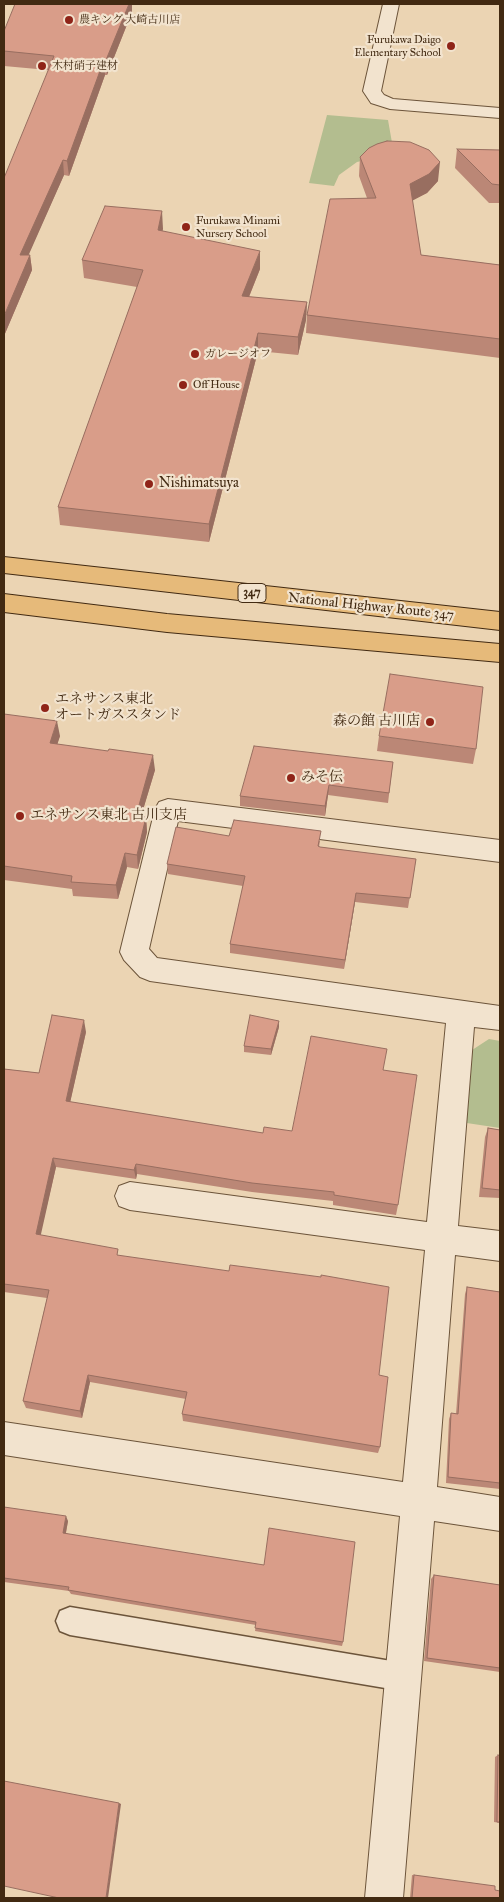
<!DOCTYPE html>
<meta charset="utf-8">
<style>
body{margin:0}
#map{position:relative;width:504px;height:1902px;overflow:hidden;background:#ebd4b3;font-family:"IM FELL Great Primer",serif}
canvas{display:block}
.frame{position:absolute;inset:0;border:5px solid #422a12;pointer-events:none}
</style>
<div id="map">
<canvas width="504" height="1902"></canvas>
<div class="frame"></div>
</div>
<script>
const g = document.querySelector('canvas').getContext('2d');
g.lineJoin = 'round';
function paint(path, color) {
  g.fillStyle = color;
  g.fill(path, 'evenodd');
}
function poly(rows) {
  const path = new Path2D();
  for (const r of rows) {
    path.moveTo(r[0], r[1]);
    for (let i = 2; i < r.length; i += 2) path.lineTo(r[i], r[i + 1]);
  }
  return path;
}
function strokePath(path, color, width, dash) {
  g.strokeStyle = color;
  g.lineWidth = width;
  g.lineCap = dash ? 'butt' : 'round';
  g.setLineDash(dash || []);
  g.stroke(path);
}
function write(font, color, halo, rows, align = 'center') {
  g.font = font + ' "IM FELL Great Primer","Noto Serif JP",serif';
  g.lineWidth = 4.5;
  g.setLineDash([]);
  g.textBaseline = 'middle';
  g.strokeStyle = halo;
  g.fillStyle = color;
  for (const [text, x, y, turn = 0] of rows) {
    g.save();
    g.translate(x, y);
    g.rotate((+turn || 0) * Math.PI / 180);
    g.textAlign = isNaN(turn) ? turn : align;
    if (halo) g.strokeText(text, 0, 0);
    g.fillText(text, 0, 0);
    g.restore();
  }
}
paint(poly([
 [327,115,388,120,394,154,357,162,339,175,334,186,309,183],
 [489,1039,500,1041,500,1128,460,1122,466,1054]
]), '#b3bd8f');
const lane = poly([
 [70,1607,403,1663,413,1667,417,1677,413,1687,403,1691,70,1635,60,1631,56,1621,60,1611,70,1607]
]);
const street = poly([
 [383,4,399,4,381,91,384,95,393,99,500,108,500,118,390,109,371,103,363,91,383,4],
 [168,799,500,840,500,862,178,821,149,949,157,958,500,1006,500,1030,474,1027,458,1226,500,1231,500,1261,455,1255,437,1487,500,1497,500,1531,434,1521,403,1898,365,1898,400,1516,4,1455,4,1422,403,1482,425,1250,130,1210,119,1206,115,1196,119,1186,130,1182,427,1222,446,1023,150,981,140,977,124,960,120,952,155,809,159,802,168,799]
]);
const highway = poly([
 [4,557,500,612,500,630,4,573,4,557],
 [4,594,167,614,500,644,500,662,167,632,4,612,4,594]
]);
strokePath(lane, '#6c543a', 3);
strokePath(street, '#6c543a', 2);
strokePath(highway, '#422a12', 2);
paint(lane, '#f2e3ce');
paint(street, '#f2e3ce');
paint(highway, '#e6ba7a');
paint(poly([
 [132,12,107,75,105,75,69,176,64,175,28,255,30,255,32,270,4,336,48,70,4,66,4,31],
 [457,149,500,150,500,203,489,203,455,168],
 [360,157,438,181,427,193,412,200,421,255,500,265,500,358,306,333,307,315,367,198,359,176],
 [162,211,162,231,260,269,249,297,307,302,306,320,298,355,258,351,209,542,60,525,58,507,137,287,84,278,82,260],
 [4,714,60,736,57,744,155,770,141,816,146,817,147,832,138,869,127,867,118,899,73,896,72,889,4,880],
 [379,736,476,749,473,764,377,751],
 [393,762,388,803,328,795,325,816,240,806,240,796],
 [229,836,320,841,319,847,416,859,408,908,355,902,344,969,230,953,230,944,243,886,168,874,167,864],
 [279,1027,271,1055,244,1052,244,1046],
 [86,1032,70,1102,263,1133,292,1131,383,1070,398,1205,396,1215,333,1205,333,1201,252,1192,137,1174,136,1179,56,1167,40,1235,120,1256,379,1375,380,1447,378,1453,183,1421,182,1414,186,1399,90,1382,82,1418,26,1408,23,1401,47,1298,4,1292,4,1069,39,1073],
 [488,1128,500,1130,500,1198,479,1197,485,1137],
 [467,1287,500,1292,500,1489,446,1483,449,1419,451,1413,456,1414,465,1294],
 [4,1507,68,1521,66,1533,343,1642,342,1646,255,1631,256,1625,71,1594,69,1591,4,1582],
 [434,1575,500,1585,500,1672,424,1661,431,1579],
 [498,1755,500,1756,500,1823,494,1822,495,1757],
 [412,1875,495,1890,500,1898,410,1898]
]), '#bb8776');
paint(poly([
 [129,4,132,4,132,12,107,75,106,60],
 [104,60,105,75,69,176,67,161],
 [63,160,64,175,22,270,20,255],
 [440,162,438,181,427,193,408,203,410,184],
 [162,211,163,229,159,248,158,230],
 [260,251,260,269,242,314,242,296],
 [30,255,32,270,4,336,4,316],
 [307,302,306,320,298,355,298,337],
 [258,333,258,351,209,542,209,524],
 [57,721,60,736,53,758,50,743],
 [153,755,155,770,137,830,136,816],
 [329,785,328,795,325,816,325,806],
 [146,817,147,832,138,869,137,855],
 [125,853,127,867,118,899,116,885],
 [356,893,355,902,344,969,345,960],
 [84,1020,86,1032,68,1112,66,1101],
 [279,1021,279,1027,271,1055,271,1049],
 [53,1158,56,1167,39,1243,36,1234],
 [136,1164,137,1174,136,1179,134,1170],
 [88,1375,90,1382,82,1418,80,1411],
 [66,1516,68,1521,65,1537,63,1533],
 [119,1803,121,1804,108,1898,106,1898]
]), '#986e60');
const building = poly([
 [15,4,129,4,106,60,104,60,67,161,63,160,20,255,30,255,4,316,4,178,54,56,4,51,4,31,15,4],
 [387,141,410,142,429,150,440,162,429,174,410,184,421,255,500,265,500,339,307,315,330,199,376,198,360,157,369,148,377,144,387,141],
 [457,149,500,150,500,185,492,184,457,149],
 [105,206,162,211,158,230,260,251,242,296,307,302,298,337,258,333,209,524,58,507,143,270,82,260,105,206],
 [390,674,483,687,476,749,379,736,390,674],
 [4,714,57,721,50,743,108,751,109,749,153,755,136,816,146,817,137,855,125,853,116,885,71,882,72,876,4,866,4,714],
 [254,746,393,762,389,793,329,785,325,806,240,796,254,746],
 [234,820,321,831,318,846,320,847,416,859,410,898,356,893,345,960,230,944,245,876,167,864,176,827,229,836,234,820],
 [52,1015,84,1020,66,1101,263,1133,264,1127,292,1131,311,1036,387,1049,383,1070,417,1075,398,1205,334,1195,334,1192,252,1183,136,1164,134,1170,53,1158,36,1234,118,1249,117,1255,229,1271,230,1265,321,1277,321,1275,389,1287,379,1375,388,1377,380,1447,182,1414,187,1392,88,1375,80,1411,23,1401,49,1290,4,1284,4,1069,39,1073,52,1015],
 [250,1015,279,1021,271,1049,244,1046,250,1015],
 [488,1128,500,1130,500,1190,482,1188,488,1128],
 [467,1287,500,1292,500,1483,448,1477,451,1413,458,1414,467,1287],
 [4,1507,66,1516,63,1533,264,1565,269,1528,355,1542,343,1642,255,1628,256,1622,68,1590,69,1587,4,1578,4,1507],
 [434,1575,500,1585,500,1668,427,1658,434,1575],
 [498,1755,500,1756,500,1822,497,1822,498,1755],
 [4,1781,119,1803,106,1898,59,1898,4,1886,4,1781],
 [414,1875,495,1886,495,1890,500,1891,500,1898,412,1898,414,1875]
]);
paint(building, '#d99d89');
strokePath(building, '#986e60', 1);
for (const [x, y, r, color] of [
 [69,20,5,"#8f2418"],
 [451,46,5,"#8f2418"],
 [42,66,5,"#8f2418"],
 [186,227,5,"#8f2418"],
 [195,354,5,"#8f2418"],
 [183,385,5,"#8f2418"],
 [149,484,5,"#8f2418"],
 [45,708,5,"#8f2418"],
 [430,722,5,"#8f2418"],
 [291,778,5,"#8f2418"],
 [20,816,5,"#8f2418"]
]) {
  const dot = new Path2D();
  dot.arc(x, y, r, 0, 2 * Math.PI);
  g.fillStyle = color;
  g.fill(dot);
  strokePath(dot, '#f2e3ce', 2);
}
write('11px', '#422a12', '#f2e3ce', [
 ["農キング 大崎古川店",79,20],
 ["Furukawa Daigo",441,40,"right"],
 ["Elementary School",441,53,"right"],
 ["木村硝子建材",52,66],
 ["Furukawa Minami",196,221],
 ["Nursery School",196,234],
 ["ガレージオフ",205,354],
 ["Off House",193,385]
], 'left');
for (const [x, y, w] of [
 [252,593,28]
]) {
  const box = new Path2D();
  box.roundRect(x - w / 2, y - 9.5, w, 19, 4);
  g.fillStyle = '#f2e3ce';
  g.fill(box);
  strokePath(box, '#422a12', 1);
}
write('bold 12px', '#422a12', null, [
 ["347",252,593]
]);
write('14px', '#422a12', '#f2e3ce', [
 ["Nishimatsuya",159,484],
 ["エネサンス東北",55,700],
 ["オートガススタンド",55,716],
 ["森の館 古川店",420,722,"right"],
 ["みそ伝",301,778],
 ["エネサンス東北 古川支店",30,816]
], 'left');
write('14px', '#422a12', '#f2e3ce', [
 ["National Highway Route 347",371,607,6]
]);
</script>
